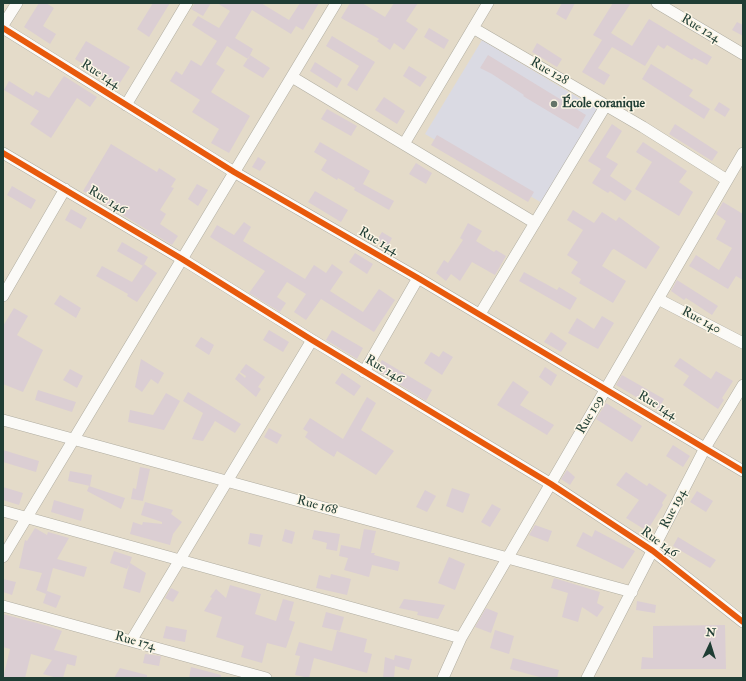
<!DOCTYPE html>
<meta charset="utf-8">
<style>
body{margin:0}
#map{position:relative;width:746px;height:681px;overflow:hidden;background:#e4dbc9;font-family:"IM FELL Double Pica",serif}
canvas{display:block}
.frame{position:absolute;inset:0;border:4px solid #1f3d34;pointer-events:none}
.north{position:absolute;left:690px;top:625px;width:40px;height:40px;-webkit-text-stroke:3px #fcf5e5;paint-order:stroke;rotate:4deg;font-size:11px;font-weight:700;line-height:16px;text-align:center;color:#1f3d34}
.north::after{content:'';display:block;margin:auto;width:14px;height:18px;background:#1f3d34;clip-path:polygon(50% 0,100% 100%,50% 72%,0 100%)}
</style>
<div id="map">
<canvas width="746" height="681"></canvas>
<div class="frame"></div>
<div class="north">N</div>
</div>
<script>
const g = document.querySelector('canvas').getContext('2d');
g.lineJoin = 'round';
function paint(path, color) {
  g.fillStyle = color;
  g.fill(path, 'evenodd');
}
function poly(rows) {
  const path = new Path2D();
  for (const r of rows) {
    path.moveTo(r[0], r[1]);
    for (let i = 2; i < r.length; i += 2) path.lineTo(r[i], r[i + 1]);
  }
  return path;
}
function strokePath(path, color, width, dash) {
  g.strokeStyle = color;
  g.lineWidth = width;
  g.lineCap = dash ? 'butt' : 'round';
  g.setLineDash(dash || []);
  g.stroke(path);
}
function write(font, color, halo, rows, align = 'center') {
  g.font = font + ' "IM FELL Double Pica",serif';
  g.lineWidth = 3;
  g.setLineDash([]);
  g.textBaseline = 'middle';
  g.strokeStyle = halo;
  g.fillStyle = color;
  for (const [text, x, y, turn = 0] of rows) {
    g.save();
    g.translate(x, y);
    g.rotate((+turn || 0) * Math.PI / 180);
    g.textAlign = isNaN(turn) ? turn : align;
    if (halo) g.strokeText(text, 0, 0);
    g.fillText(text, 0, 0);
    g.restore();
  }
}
paint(poly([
 [482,40,599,110,542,203,425,134]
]), '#dadae3');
paint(poly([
 [39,3,46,3,54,8,43,26,56,34,50,44,24,27],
 [153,3,170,3,149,37,137,29],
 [195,3,211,3,203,16,191,9],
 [217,3,261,3,289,20,300,3,319,3,303,30,296,26,291,34,252,10,235,38,253,49,248,59,227,46,216,64,225,70,211,92,250,116,229,153,211,143,219,129,192,112,200,100,170,81,176,71,182,75,191,60,201,66,217,41,192,25,198,16,219,28,230,11],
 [350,3,362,3,385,17,394,3,418,3,406,21,418,29,404,50,394,43,390,50,377,41,379,39,341,18],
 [562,3,575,3,566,20,556,14],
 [613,3,631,3,611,33,632,46,649,19,712,57,707,65,694,58,692,60,667,45,664,49,658,45,645,66,612,47,598,68,610,75,604,85,582,72,602,40,593,35],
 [737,22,743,25,743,36,732,30],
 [429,28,449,40,444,49,424,37],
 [332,36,375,62,357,91,347,85,359,66,326,46],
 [86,41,130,67,118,86,75,59],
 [537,43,562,59,557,67,532,52],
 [250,55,270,68,263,78,243,66],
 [488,55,586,115,578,129,523,96,524,95,492,74,480,68],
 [315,62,342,79,337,88,310,71],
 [651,64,693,90,689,96,710,109,704,119,642,79],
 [409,66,427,77,420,87,403,76],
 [64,76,97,97,90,107,77,98,51,138,30,124,39,111,4,90,9,81,33,96,36,91,49,98],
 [384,97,405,111,397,124,375,110],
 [719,102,730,109,725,117,714,110],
 [327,109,357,126,351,136,321,119],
 [612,124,622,131,606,157,618,164,610,176,632,191,625,201,610,191,608,193,592,183,601,169,588,161],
 [675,124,718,152,712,161,669,134],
 [437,135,534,192,528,202,431,145],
 [320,142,370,171,363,184,394,201,389,210,354,190,355,188,338,178,337,180,321,170,327,160,314,152],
 [643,142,687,171,679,182,693,192,679,216,635,189,652,162,636,152],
 [111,144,157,172,159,168,176,179,171,187,174,188,160,210,166,214,160,224,178,236,172,245,83,191],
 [258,157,266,162,260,171,252,167],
 [416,163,432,173,426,184,409,174],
 [197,184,208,190,198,206,188,199],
 [12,186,36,200,31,209,7,195],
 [315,191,348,210,341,222,308,202],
 [723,202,743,214,743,280,736,276,728,289,689,266,696,255,719,270,732,248,716,239,726,221,716,214],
 [71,209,87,218,81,229,65,220],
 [573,210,594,223,602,212,616,221,619,217,660,247,646,269,614,249,612,250,602,266,626,281,613,303,579,283,581,279,571,273,578,262,567,255,583,230,567,220],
 [244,222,251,227,243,241,305,279,314,265,326,273,332,264,343,272,330,291,363,312,379,289,395,300,374,332,321,299,306,320,294,312,306,294,287,282,277,297,286,303,280,312,249,293,265,271,210,237,217,225,234,235],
 [468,223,482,231,476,241,494,252,496,250,506,256,495,275,472,262,460,281,451,274,446,281,436,273,444,260,448,263,463,240,460,238],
 [382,232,392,238,388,246,377,240],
 [122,242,148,257,143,266,117,251],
 [355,253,373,264,367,274,349,262],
 [144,264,157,273,137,302,127,296,128,294,96,276,102,266,132,282],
 [524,272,557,290,559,287,577,298,570,310,519,281],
 [677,280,718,306,712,315,686,298,684,300,671,291],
 [60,295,81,308,76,318,54,304],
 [14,308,28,316,17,335,43,350,23,392,3,384,3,326],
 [602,316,614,323,598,349,568,333,577,318,594,329],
 [269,330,289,342,283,352,263,340],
 [332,330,363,348,357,359,326,340],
 [551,332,567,343,561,352,544,342],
 [201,337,214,345,209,355,195,346],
 [443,351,453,357,442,375,424,363,431,352,439,357],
 [680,358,711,379,716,371,733,381,722,398,724,400,718,409,683,385,689,376,674,366],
 [141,359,164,373,158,384,151,379,142,392,135,387],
 [382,360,432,390,426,401,376,370],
 [246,364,265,377,258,387,261,389,256,397,235,379,239,373,245,378,246,376,240,372],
 [545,367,557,375,551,386,539,377],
 [70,369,83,376,77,388,63,380],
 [342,373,361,386,354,396,335,383],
 [622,375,664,399,658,410,616,385],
 [513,381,529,392,520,405,554,425,547,435,497,405],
 [38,390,76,402,72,412,35,400],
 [188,392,241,424,235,433,215,421,203,441,192,439,203,413,183,401],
 [166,393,180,401,164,430,128,422,130,410,153,415],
 [367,397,376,403,361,430,394,451,376,475,337,451,334,457,320,448,305,437,308,432,303,429,310,418,343,439],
 [606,403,642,426,632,442,596,419],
 [269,428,282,435,277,444,264,437],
 [673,445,690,456,683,467,666,456],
 [3,450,39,461,36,472,3,462],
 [140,467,150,469,143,501,131,499,133,488,136,489],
 [567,470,575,477,570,485,561,479],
 [70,471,92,475,90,486,68,481],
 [626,472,647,486,649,483,667,495,662,503,663,505,647,531,626,518,639,500,616,485],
 [89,486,125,498,121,509,87,491],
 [3,487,23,493,19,505,3,500],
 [452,488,470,494,463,513,446,506],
 [425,490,436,496,427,512,416,507],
 [697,491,713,501,706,512,690,502],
 [54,500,84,509,81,521,51,512],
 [145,502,173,510,171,514,182,522,173,534,170,545,130,534,133,522,142,525,143,522,162,524,162,522,141,515],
 [492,504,501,509,490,527,481,522],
 [535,525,552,531,548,542,529,535],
 [35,528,47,535,48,532,69,538,57,559,87,567,84,577,53,568,46,594,36,590,42,573,19,568,25,540,27,541],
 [285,529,295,532,292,544,282,541],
 [364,529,376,531,371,553,375,553,374,555,400,562,398,571,372,565,369,577,344,570,348,558,339,556,341,545,360,549],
 [314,530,340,534,337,551,326,549,327,543,312,539],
 [595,530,635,551,623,569,576,546,583,532,592,537],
 [250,533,263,535,260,547,248,544],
 [678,537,716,560,710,568,673,546],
 [114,551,132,557,130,563,146,573,140,593,123,588,129,565,127,569,110,563],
 [449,557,465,564,455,590,438,583],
 [331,574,351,579,347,595,316,588,319,575,330,578],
 [554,578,600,592,597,603,604,607,597,617,582,607,578,622,562,617,568,593,551,588],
 [3,579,16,582,12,595,3,592],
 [230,585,261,594,255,614,276,621,283,599,294,602,289,620,295,622,286,648,267,643,262,663,241,657,244,646,216,637,222,617,204,611,212,598,210,597,216,589,226,598],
 [171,588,179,592,173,602,165,598],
 [47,591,61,596,56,608,43,603],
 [404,599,420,601,445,605,438,619,417,615,418,612,399,608],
 [637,601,656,605,655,613,636,610],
 [486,608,498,613,491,633,475,627],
 [326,612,344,617,340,631,322,627],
 [3,614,48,626,62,631,54,650,77,656,75,666,67,664,63,678,57,678,43,674,52,660,31,654,25,678,3,678,10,649,3,647],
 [725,625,726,669,641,669,642,657,653,658,653,626],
 [166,626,187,630,185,642,163,638],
 [495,630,514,636,509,654,490,648],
 [337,631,367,639,364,652,372,654,367,673,314,658,309,678,295,675,300,656,295,655,299,642,332,651],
 [145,654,161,656,159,666,143,663],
 [395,655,412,659,409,670,395,666,394,678,383,678,385,657,394,660],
 [513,658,559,670,557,678,543,678,510,669],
 [191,667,221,675,221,678,189,678],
 [120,668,147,675,147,678,114,678]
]), '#dbced3');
const minor = poly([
 [657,3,743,54],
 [3,25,17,3],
 [3,28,234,172,418,278,743,471],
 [473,28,643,127,727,180],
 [292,77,535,223],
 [126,105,187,3],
 [404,144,488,3],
 [3,153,182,259,312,340,551,484,653,551,743,622],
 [3,296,65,189],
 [658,299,743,343],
 [480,314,606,105],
 [364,372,418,278],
 [3,420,632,592],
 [3,511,461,638],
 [3,557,336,3],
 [3,606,266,678],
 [131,641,312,340],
 [443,678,461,638,743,153],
 [587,678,705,448,743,385]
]);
strokePath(minor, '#b0ada1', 12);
strokePath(minor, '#fbfaf7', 11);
strokePath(poly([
 [3,28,234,172,418,278,743,471],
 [3,153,182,259,312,340,551,484,653,551,743,622]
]), '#e8590c', 6);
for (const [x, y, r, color] of [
 [554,104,4,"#647468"]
]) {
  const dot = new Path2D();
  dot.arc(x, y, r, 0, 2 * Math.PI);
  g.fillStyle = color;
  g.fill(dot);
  strokePath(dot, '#fcf5e5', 1.5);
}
write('13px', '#1f3d34', '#fcf5e5', [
 ["Rue 124",700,29,31],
 ["Rue 128",549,72,30],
 ["Rue 144",100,75,32],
 ["Rue 146",107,201,31],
 ["Rue 144",378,242,30],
 ["Rue 140",701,321,28],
 ["Rue 146",384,370,31],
 ["Rue 144",657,406,31],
 ["Rue 109",591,415,-60],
 ["Rue 168",317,506,15],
 ["Rue 194",674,509,-63],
 ["Rue 146",659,543,36],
 ["Rue 174",135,642,15]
]);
write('bold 13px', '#1f3d34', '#fcf5e5', [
 ["École coranique",562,104]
], 'left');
</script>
